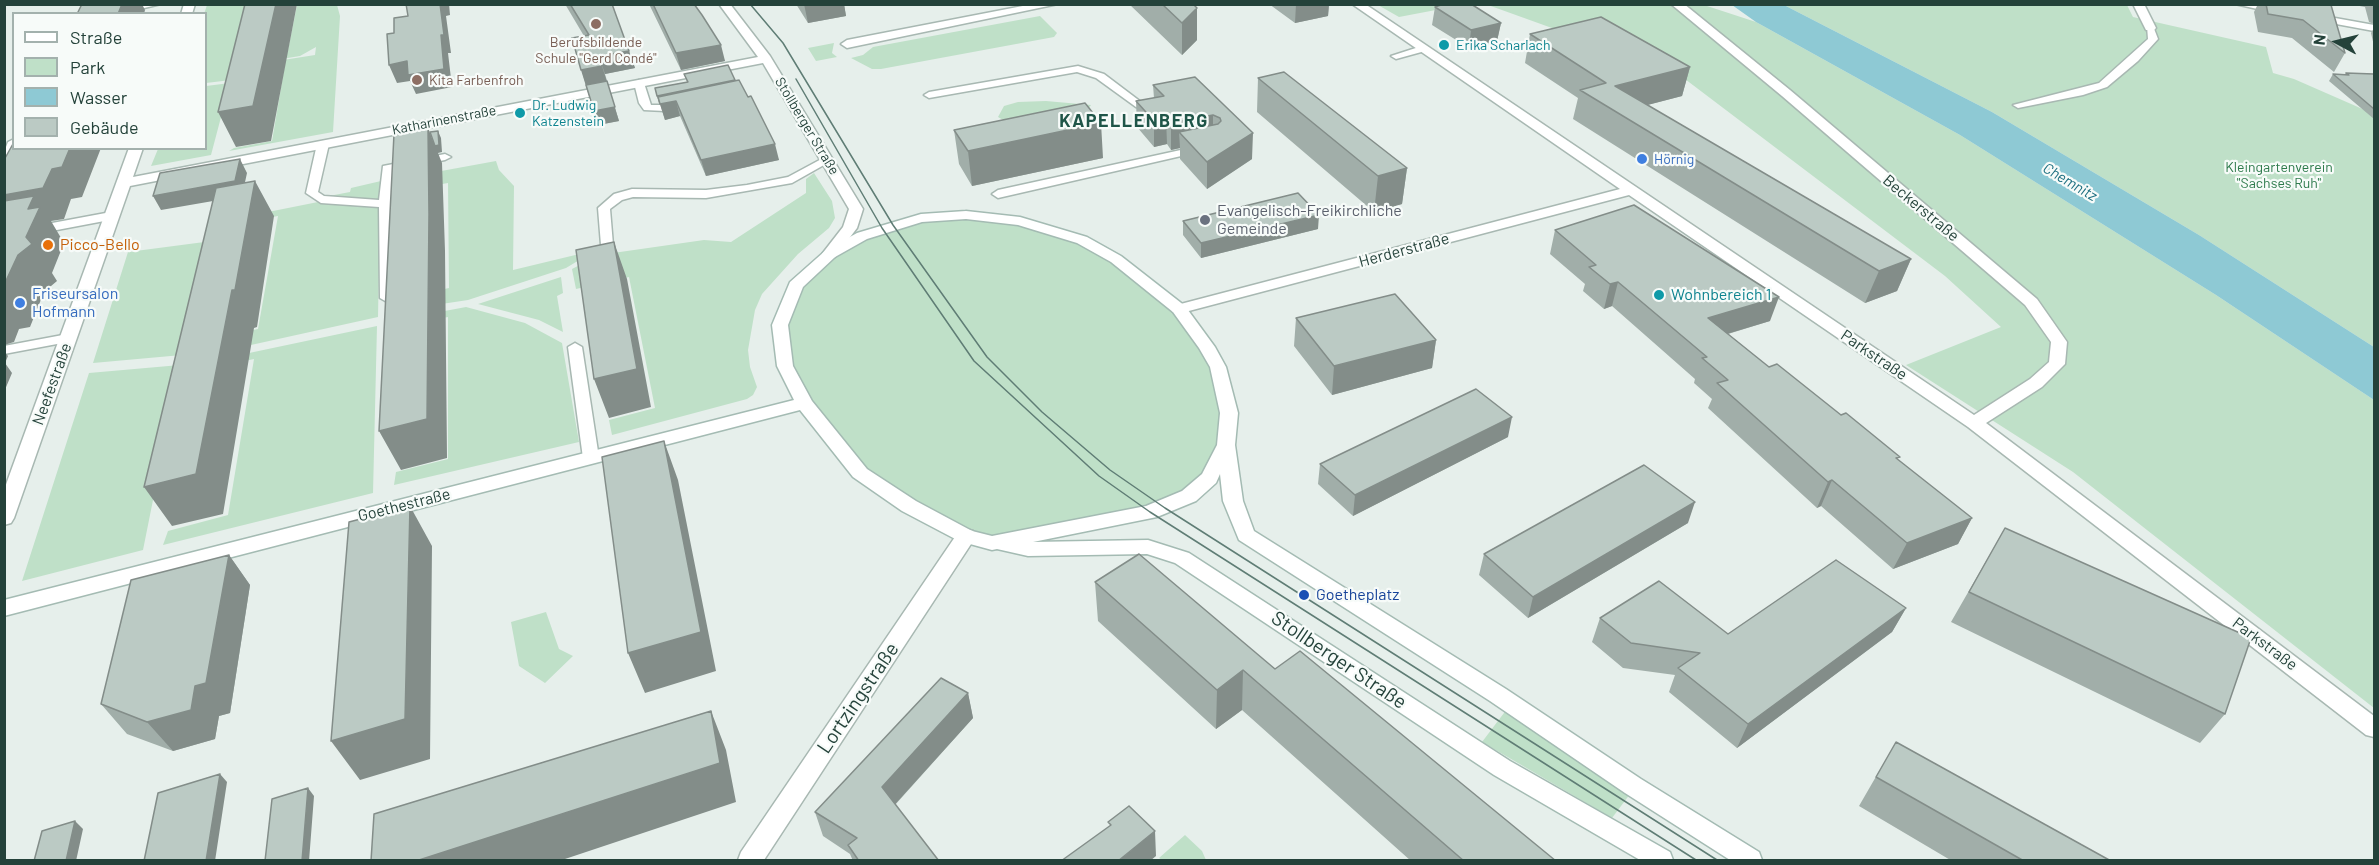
<!DOCTYPE html>
<meta charset="utf-8">
<style>
body{margin:0}
#map{position:relative;width:2379px;height:865px;overflow:hidden;background:#e6efeb;font-family:Barlow,sans-serif}
canvas{display:block}
.frame{position:absolute;inset:0;border:6px solid #24423a;pointer-events:none}
.legend{position:absolute;left:12px;top:12px;width:195px;height:138px;box-sizing:border-box;background:#f7fbf9;border:2px solid #a3b1ad;margin:0;padding:8px 10px;list-style:none;font-size:18px;color:#24423a}
.legend li{display:flex;align-items:center;gap:12px;height:30px}
.legend b{width:30px;border:2px solid #a3b1ad}
.north{position:absolute;left:2307px;top:12px;width:60px;height:60px;-webkit-text-stroke:4px #f7fbf9;paint-order:stroke;rotate:277deg;font-size:16px;font-weight:700;line-height:24px;text-align:center;color:#24423a}
.north::after{content:'';display:block;margin:auto;width:21px;height:27px;background:#24423a;clip-path:polygon(50% 0,100% 100%,50% 72%,0 100%)}
</style>
<div id="map">
<canvas width="2379" height="865"></canvas>
<div class="frame"></div>
<ul class="legend">
<li><b style="height:8px;background:#fff"></b>Straße</li>
<li><b style="height:16px;background:#bfe0c8"></b>Park</li>
<li><b style="height:16px;background:#8ec9d4"></b>Wasser</li>
<li><b style="height:16px;background:#bbcac4"></b>Gebäude</li>
</ul>
<div class="north">N</div>
</div>
<script>
const g = document.querySelector('canvas').getContext('2d');
g.lineJoin = 'round';
function paint(path, color) {
  g.fillStyle = color;
  g.fill(path, 'evenodd');
}
function poly(rows) {
  const path = new Path2D();
  for (const r of rows) {
    path.moveTo(r[0], r[1]);
    for (let i = 2; i < r.length; i += 2) path.lineTo(r[i], r[i + 1]);
  }
  return path;
}
function strokePath(path, color, width, dash) {
  g.strokeStyle = color;
  g.lineWidth = width;
  g.lineCap = dash ? 'butt' : 'round';
  g.setLineDash(dash || []);
  g.stroke(path);
}
function write(font, color, halo, rows, align = 'center') {
  g.font = font + ' Barlow,sans-serif';
  g.lineWidth = 4.5;
  g.setLineDash([]);
  g.textBaseline = 'middle';
  g.strokeStyle = halo;
  g.fillStyle = color;
  for (const [text, x, y, turn = 0] of rows) {
    g.save();
    g.translate(x, y);
    g.rotate((+turn || 0) * Math.PI / 180);
    g.textAlign = isNaN(turn) ? turn : align;
    if (halo) g.strokeText(text, 0, 0);
    g.fillText(text, 0, 0);
    g.restore();
  }
}
paint(poly([
 [207,5,251,5,231,80,206,83,206,14,204,14],
 [297,5,337,5,340,16,333,132,229,151,234,148,272,141,285,64,251,65,315,55,316,47,300,56,251,64,288,50],
 [1378,5,1462,5,1399,17],
 [1488,5,1704,5,1756,22,1960,135,2216,295,2374,400,2374,708,2073,472,1906,365,2001,327,1945,276,1677,73],
 [1784,5,2127,5,2133,17,2266,47,2273,73,2294,79,2374,114,2374,347,2199,235,1992,112],
 [1040,16,1057,33,1054,37,881,69,872,69,851,58,863,55,873,47],
 [834,43,832,53,837,57,816,61,808,48],
 [230,83,211,155,151,166,158,149,206,148,206,86],
 [1046,101,1091,105,1088,109,1010,124,998,117,1004,106,1018,102],
 [496,161,499,170,514,186,513,270,596,250,566,268,468,300,395,311,399,299,449,288,448,183,403,191,403,178],
 [814,173,832,201,835,218,829,228,798,254,762,294,755,310,748,350,750,367,757,387,753,395,747,399,612,435,609,420,655,408,629,277,576,289,572,269,599,255,704,240,731,242,806,193,806,179],
 [381,181,379,200,329,196,350,192,351,188],
 [318,202,380,207,378,317,201,356,209,339,258,329,278,216,234,224,233,219],
 [979,216,1020,221,1082,240,1179,309,1218,367,1226,445,1189,496,992,543,860,473,804,403,780,325,796,285,830,254,893,225],
 [212,241,182,355,93,363,128,252],
 [561,277,563,293,557,296,563,332,539,320,478,304],
 [466,307,525,323,562,343,579,442,394,485,396,472,448,459,448,317,402,326,402,319],
 [377,326,373,493,163,545,168,531,228,515,254,359,202,370,197,364],
 [180,365,143,550,22,581,89,373],
 [546,612,559,649,573,656,545,683,519,666,511,622],
 [1507,709,1630,794,1612,818,1482,742],
 [1185,835,1202,851,1206,860,1162,860,1159,858]
]), '#bfe0c8');
paint(poly([
 [1732,5,1784,5,1992,112,2199,235,2374,347,2374,400,2216,295,1960,135,1756,22]
]), '#8ec9d4');
const lane = poly([
 [138,4,161,4,119,14,96,14,138,4],
 [2147,26,2153,26,2158,39,2138,61,2107,87,2083,95,2018,108,2013,105,2099,83,2148,39,2147,26],
 [1422,46,1425,47,1425,51,1396,59,1391,56,1422,46],
 [1078,66,1104,74,1145,105,1140,108,1136,107,1096,78,1077,72,929,98,924,95,929,92,1078,66],
 [639,80,644,83,651,105,665,105,681,101,686,104,665,111,644,110,639,103,634,83,639,80],
 [14,139,14,148,17,148,10,168,4,171,4,152,8,142,14,139],
 [323,141,329,144,318,192,324,196,379,200,383,166,445,154,451,157,445,160,393,170,391,204,394,298,392,301,387,302,380,298,379,207,321,203,306,193,317,144,323,141],
 [1199,146,1203,147,1203,151,998,198,992,194,998,190,1199,146],
 [827,156,833,159,831,161,792,183,706,198,633,197,622,200,610,209,613,245,607,249,601,245,598,208,614,194,632,189,706,190,747,185,788,177,827,156],
 [111,212,115,213,115,219,4,240,4,232,111,212],
 [68,334,75,338,73,341,4,354,4,346,68,334],
 [575,343,582,347,599,458,591,463,583,458,568,347,575,343]
]);
const street = poly([
 [184,4,195,4,192,14,181,14,184,4],
 [719,4,730,4,770,56,863,209,857,228,835,257,830,259,822,254,843,227,849,209,763,63,130,186,14,518,11,523,4,525,4,490,129,148,143,148,133,177,758,57,719,4],
 [1033,4,1058,4,847,48,841,44,847,40,1033,4],
 [1352,4,1365,4,1974,415,2030,379,2049,362,2051,342,2025,305,1782,96,1671,4,1684,4,1790,90,2037,299,2067,342,2065,364,2042,387,1986,423,2374,716,2374,737,2366,735,1968,427,1629,195,1185,312,1173,312,1171,309,1173,306,1620,189,1352,4],
 [2133,4,2144,4,2156,28,2154,30,2146,30,2133,4],
 [2235,4,2262,4,2284,9,2286,11,2280,14,2235,4],
 [2313,14,2374,25,2374,31,2309,19,2309,15,2313,14],
 [966,529,973,531,976,536,973,541,764,860,738,860,741,852,959,531,966,529]
]);
const secondary = poly([
 [966,211,1020,217,1087,237,1121,256,1185,306,1215,347,1226,367,1238,413,1235,445,1243,501,1254,531,1506,689,1641,779,1759,852,1762,860,1730,860,1625,793,1490,701,1239,540,1223,501,1220,474,1216,483,1196,501,1157,517,1033,542,1148,540,1189,553,1510,761,1670,852,1673,860,1640,860,1494,775,1175,563,1147,554,1028,556,997,549,992,550,959,541,902,511,853,477,800,410,4,616,4,600,794,400,777,366,772,325,790,282,825,251,857,233,921,214,966,211],
 [966,219,1018,225,1077,243,1111,262,1173,312,1199,348,1210,367,1220,413,1217,445,1202,474,1182,491,1146,506,992,536,972,531,916,501,867,469,812,401,793,366,788,325,803,287,835,257,867,239,922,222,966,219]
]);
strokePath(lane, '#a8b8b2', 3);
strokePath(street, '#a8b8b2', 3);
strokePath(secondary, '#a4bbb3', 3);
paint(lane, '#fff');
paint(street, '#fff');
paint(secondary, '#fff');
strokePath(poly([
 [750,4,783,43,893,225,987,357,1042,412,1110,470,1165,508,1717,860],
 [796,79,882,228,974,361,1099,476,1150,512,1696,860]
]), '#5f7d75', 1.5);
paint(poly([
 [565,4,612,4,635,68,605,74,619,121,598,125,572,38,584,36],
 [649,4,694,4,725,61,681,70],
 [796,4,844,4,846,16,808,23],
 [1129,4,1193,4,1197,40,1182,55],
 [1269,4,1329,4,1328,16,1295,23],
 [2258,4,2326,4,2345,53,2334,72,2292,38,2258,32,2254,12],
 [2349,4,2374,4,2374,24,2369,22,2365,7],
 [1435,7,1501,23,1497,41,1469,48,1432,25],
 [2374,28,2374,46,2371,33],
 [1530,34,1690,67,1682,96,1647,105,1911,259,1897,291,1865,303,1573,119,1578,98,1525,63],
 [2346,73,2374,74,2374,119,2329,81,2333,74,2345,74],
 [684,74,736,81,779,160,706,176,680,116,665,120,655,88,687,82],
 [1195,77,1252,159,1207,189,1180,159,1180,148,1171,150,1167,144,1154,147,1137,127,1136,101,1154,98,1153,85],
 [1258,78,1407,168,1402,204,1374,212,1257,112],
 [1029,115,1103,158,972,186,959,164,954,130],
 [1183,221,1318,229,1201,258,1183,235],
 [1555,230,1770,321,1728,334,1769,367,1841,415,1972,518,1958,544,1893,569,1821,506,1817,508,1708,408,1712,399,1694,383,1695,379,1612,306,1604,309,1583,291,1585,284,1550,254],
 [1296,318,1436,340,1432,368,1332,395,1294,346],
 [1508,437,1353,516,1318,484,1320,464],
 [1688,523,1528,618,1479,575,1484,554],
 [2005,528,2225,714,2200,743,1951,622],
 [229,555,250,585,230,713,219,716,215,739,173,751,127,734,101,704],
 [1095,582,1275,669,1556,861,1411,861,1242,710,1216,729,1098,621],
 [1906,608,1892,632,1737,748,1669,692,1675,675,1623,668,1592,642,1600,618,1728,634],
 [968,693,973,718,895,805,939,861,853,861,850,854,823,836,815,812],
 [1896,742,2111,861,1952,861,1859,806]
]), '#a1aea9');
paint(poly([
 [110,4,142,4,145,10,144,14,118,14],
 [276,4,297,4,271,141,236,147,218,112],
 [440,4,449,4,450,15,446,16,451,53,448,53,452,87,416,94,410,81,397,83,389,65,407,61,441,35],
 [804,4,844,4,846,16,808,23],
 [1296,4,1329,4,1328,16,1295,23],
 [1197,8,1197,40,1182,55,1182,23],
 [1501,23,1497,41,1469,48,1471,30],
 [721,45,725,61,681,70,676,53],
 [629,51,635,68,605,74,599,56],
 [602,66,619,121,598,125,581,70],
 [1690,67,1682,96,1617,113,1615,86],
 [735,80,737,86,659,103,657,96],
 [676,101,680,116,665,120,660,104],
 [1213,115,1213,141,1179,132,1180,148,1171,150,1171,123],
 [1166,118,1167,144,1154,147,1154,121],
 [1101,123,1103,158,972,186,968,151],
 [428,128,435,146,438,131,441,138,442,152,438,153,442,163,445,251,447,458,401,470,379,431],
 [1253,133,1252,159,1207,189,1207,162],
 [775,144,779,160,706,176,701,160],
 [70,148,101,148,82,197,71,199,64,219,51,221,64,243,52,273,57,281,44,292,30,327,19,329,14,342,4,345,4,195,52,169],
 [240,159,247,173,242,196,161,210,153,196],
 [1407,168,1402,204,1374,212,1378,176],
 [255,181,274,216,257,327,254,328,223,514,172,526,144,487,232,290],
 [1319,215,1318,229,1201,258,1201,243],
 [614,242,627,279,651,407,609,418,594,379],
 [1911,259,1897,291,1865,303,1879,271],
 [1618,282,1612,306,1604,309,1610,284],
 [1779,297,1770,321,1700,342,1708,318],
 [1436,340,1432,368,1332,395,1334,366],
 [4,351,8,356,5,363,12,373,4,392],
 [1512,417,1508,437,1353,516,1355,495],
 [664,441,678,480,716,671,645,693,628,653],
 [1832,480,1821,506,1817,508,1828,482],
 [1695,502,1688,523,1528,618,1533,597],
 [410,506,432,546,430,759,360,780,331,741],
 [1972,518,1958,544,1893,569,1907,543],
 [229,555,250,585,230,713,219,716,215,739,173,751,147,722,195,686],
 [1906,608,1892,632,1737,748,1748,724],
 [1243,670,1242,710,1216,729,1217,690],
 [968,693,973,718,888,812,882,787],
 [711,711,726,750,736,802,559,861,416,861],
 [220,774,227,782,215,861,206,861],
 [308,788,314,796,309,861,302,861],
 [75,821,83,829,76,861,66,861],
 [1155,831,1156,856,1150,861,1118,861]
]), '#838d89');
const building = poly([
 [82,4,122,4,118,14,77,14,82,4],
 [245,4,276,4,253,106,218,112,245,4],
 [406,4,440,4,444,35,441,35,444,69,408,75,407,61,389,65,387,34,394,33,394,18,408,16,406,4],
 [570,4,612,4,629,51,599,56,602,66,581,70,572,38,589,35,570,4],
 [653,4,694,4,702,15,721,45,676,53,653,4],
 [1162,4,1193,4,1197,8,1182,23,1162,4],
 [1444,4,1471,4,1501,23,1471,30,1435,7,1444,4],
 [2266,4,2326,4,2331,5,2345,53,2303,20,2268,14,2266,4],
 [1601,17,1690,67,1615,86,1911,259,1879,271,1580,90,1606,83,1530,34,1601,17],
 [728,65,735,80,657,96,655,88,688,82,684,74,728,65],
 [1284,72,1407,168,1378,176,1258,78,1284,72],
 [2346,73,2374,74,2374,109,2333,74,2349,75,2346,73],
 [1195,77,1253,133,1207,162,1179,132,1218,124,1221,121,1220,118,1213,115,1171,123,1166,118,1154,121,1136,101,1164,96,1153,85,1195,77],
 [739,80,748,97,751,96,775,144,701,160,676,101,660,104,658,97,739,80],
 [607,81,615,107,594,111,586,85,607,81],
 [1085,103,1101,123,968,151,954,130,1085,103],
 [428,128,429,214,427,419,379,431,394,134,428,128],
 [438,131,439,145,435,146,430,132,438,131],
 [14,142,14,148,70,148,62,167,52,169,43,188,4,195,4,160,14,142],
 [240,159,235,181,153,196,160,173,240,159],
 [255,181,235,290,232,290,196,474,144,487,216,188,255,181],
 [1298,193,1319,215,1201,243,1183,221,1298,193],
 [34,196,28,209,40,207,26,237,32,244,18,255,4,285,4,201,34,196],
 [1634,205,1779,297,1708,318,1769,367,1777,364,1841,415,1846,413,1900,457,1896,458,1972,518,1907,543,1832,480,1828,482,1717,383,1728,380,1702,358,1707,357,1618,282,1610,284,1589,267,1596,265,1555,230,1634,205],
 [614,242,637,369,594,379,576,250,614,242],
 [1395,294,1436,340,1334,366,1296,318,1395,294],
 [1476,389,1512,417,1355,495,1320,464,1476,389],
 [664,441,701,632,628,653,602,457,664,441],
 [1644,465,1695,502,1533,597,1484,554,1644,465],
 [410,506,405,719,331,741,349,522,410,506],
 [2005,528,2251,638,2225,714,1969,592,2005,528],
 [1139,554,1275,669,1300,651,1556,861,1464,861,1243,670,1217,690,1095,582,1139,554],
 [229,555,206,683,195,686,191,710,147,722,101,704,131,580,229,555],
 [1836,560,1906,608,1748,724,1678,668,1700,653,1631,643,1600,618,1659,581,1728,634,1836,560],
 [941,678,968,693,882,787,939,861,859,861,848,845,857,838,815,812,941,678],
 [711,711,720,763,416,861,371,861,374,814,711,711],
 [1896,742,2111,861,2024,861,1876,777,1896,742],
 [220,774,206,861,144,861,158,793,220,774],
 [308,788,302,861,265,861,272,799,308,788],
 [1129,806,1155,831,1118,861,1061,861,1111,825,1108,822,1129,806],
 [75,821,66,861,34,861,42,831,75,821]
]);
paint(building, '#bbcac4');
strokePath(building, '#838d89', 1.5);
for (const [x, y, r, color] of [
 [596,24,6,"#8d6e63"],
 [1444,45,6,"#0f9aa8"],
 [417,80,6,"#8d6e63"],
 [520,113,6,"#0f9aa8"],
 [1642,159,6,"#3f7fe0"],
 [1205,220,6,"#6b7280"],
 [48,245,6,"#e8710a"],
 [1659,295,6,"#0f9aa8"],
 [20,303,6,"#3f7fe0"],
 [1304,595,6,"#1a4fb4"]
]) {
  const dot = new Path2D();
  dot.arc(x, y, r, 0, 2 * Math.PI);
  g.fillStyle = color;
  g.fill(dot);
  strokePath(dot, '#f7fbf9', 2);
}
write('14px', '#785e54', '#f7fbf9', [
 ["Berufsbildende",596,42],
 ["Schule \"Gerd Condé\"",596,58],
 ["Kita Farbenfroh",429,80,"left"]
]);
write('14px', '#0d838f', '#f7fbf9', [
 ["Erika Scharlach",1456,45],
 ["Dr. Ludwig",532,105],
 ["Katzenstein",532,121]
], 'left');
write('14px', '#24423a', '#f7fbf9', [
 ["Katharinenstraße",444,120,-11],
 ["Stollberger Straße",807,126,59]
]);
write('14px', '#366cbe', '#f7fbf9', [
 ["Hörnig",1654,159]
], 'left');
write('14px', '#2d7a4b', '#f7fbf9', [
 ["Kleingartenverein",2279,167],
 ["\"Sachses Ruh\"",2279,183]
]);
write('italic 15px', '#1c6f80', '#f7fbf9', [
 ["Chemnitz",2070,182,31]
]);
write('16px', '#24423a', '#f7fbf9', [
 ["Beckerstraße",1921,208,40],
 ["Herderstraße",1404,250,-15],
 ["Parkstraße",1874,355,34],
 ["Neefestraße",52,384,-70],
 ["Goethestraße",404,505,-14],
 ["Parkstraße",2265,644,37]
]);
write('16px', '#5b616d', '#f7fbf9', [
 ["Evangelisch-Freikirchliche",1217,211],
 ["Gemeinde",1217,229]
], 'left');
write('16px', '#c56008', '#f7fbf9', [
 ["Picco-Bello",60,245]
], 'left');
write('16px', '#366cbe', '#f7fbf9', [
 ["Friseursalon",32,294],
 ["Hofmann",32,312]
], 'left');
write('16px', '#0d838f', '#f7fbf9', [
 ["Wohnbereich 1",1671,295]
], 'left');
write('16px', '#164399', '#f7fbf9', [
 ["Goetheplatz",1316,595]
], 'left');
g.letterSpacing = '1.5px';
write('bold 18px', '#1f5548', '#f7fbf9', [
 ["KAPELLENBERG",1134,121]
]);
g.letterSpacing = '0px';
write('20px', '#24423a', '#f7fbf9', [
 ["Stollberger Straße",1339,660,34],
 ["Lortzingstraße",858,698,-56]
]);
</script>
